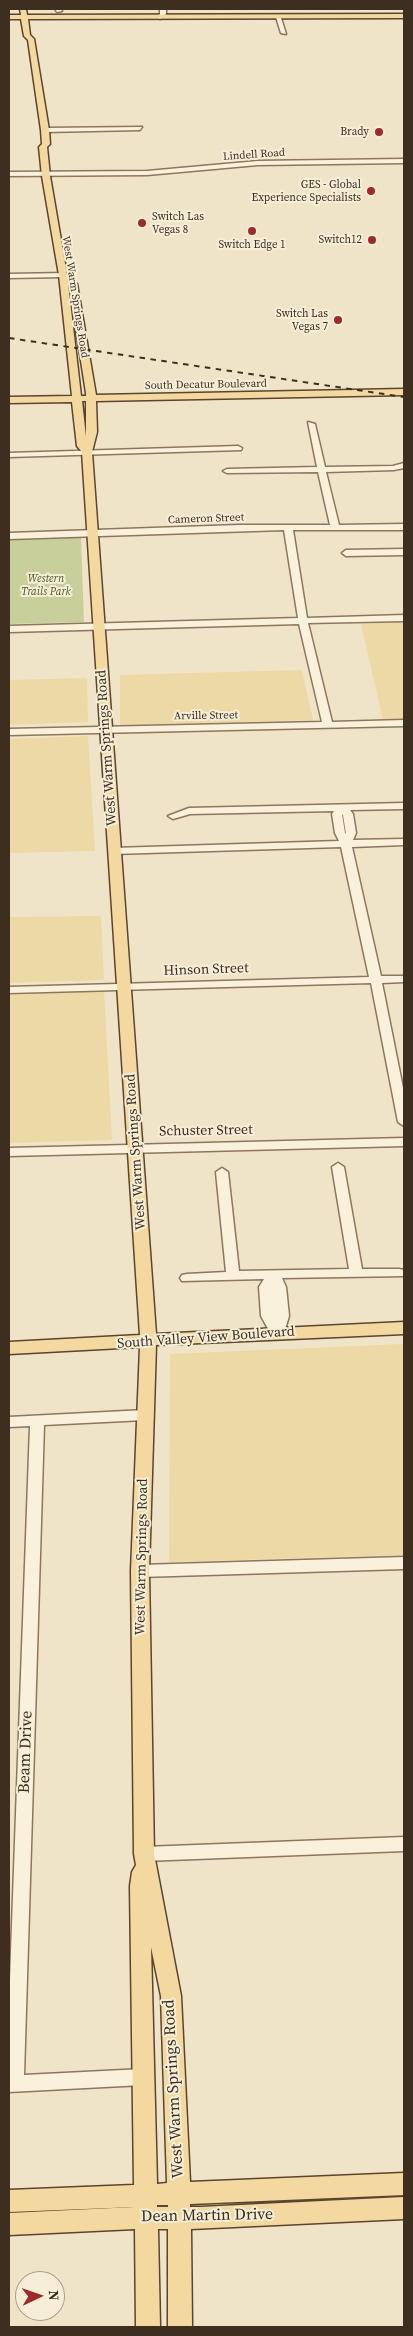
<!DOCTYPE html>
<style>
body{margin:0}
#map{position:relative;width:413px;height:2336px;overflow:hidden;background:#f0e4c8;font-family:"Source Serif 4",serif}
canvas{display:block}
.frame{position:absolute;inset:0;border:10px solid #3d2e20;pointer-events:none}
.north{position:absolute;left:15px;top:2271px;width:50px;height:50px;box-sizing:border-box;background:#f7eed8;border:1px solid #ada18e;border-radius:50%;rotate:87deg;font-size:14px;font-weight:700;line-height:20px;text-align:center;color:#3d2e20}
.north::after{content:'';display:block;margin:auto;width:18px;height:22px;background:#9e2a2b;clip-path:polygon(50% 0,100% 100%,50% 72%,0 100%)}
</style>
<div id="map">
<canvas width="413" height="2336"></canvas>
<div class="frame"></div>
<div class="north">N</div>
</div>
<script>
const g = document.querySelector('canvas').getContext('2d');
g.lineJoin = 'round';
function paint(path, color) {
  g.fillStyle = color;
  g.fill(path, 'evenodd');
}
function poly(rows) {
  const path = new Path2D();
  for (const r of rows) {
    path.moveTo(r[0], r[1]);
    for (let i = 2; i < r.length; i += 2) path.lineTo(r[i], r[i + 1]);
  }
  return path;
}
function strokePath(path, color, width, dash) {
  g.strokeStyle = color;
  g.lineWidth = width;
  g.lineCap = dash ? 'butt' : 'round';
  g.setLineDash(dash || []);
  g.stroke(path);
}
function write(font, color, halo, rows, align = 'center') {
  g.font = font + ' "Source Serif 4",serif';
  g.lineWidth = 4;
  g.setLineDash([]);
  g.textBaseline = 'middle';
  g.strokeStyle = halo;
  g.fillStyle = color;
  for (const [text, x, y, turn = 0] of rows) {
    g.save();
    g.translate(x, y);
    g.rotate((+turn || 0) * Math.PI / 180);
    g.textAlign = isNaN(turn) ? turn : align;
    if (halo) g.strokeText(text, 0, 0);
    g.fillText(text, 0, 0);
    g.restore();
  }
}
paint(poly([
 [81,537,84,622,9,624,9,539]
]), '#c9cf9b');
paint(poly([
 [404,622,404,719,383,720,361,624],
 [302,670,313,720,120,725,120,675],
 [87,678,88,722,9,725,9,680],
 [88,736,95,851,9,853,9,739],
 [101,916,104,980,9,983,9,917],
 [104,991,112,1140,9,1143,9,995],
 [404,1344,404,1555,169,1562,170,1354]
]), '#ecd9a5');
const minor = poly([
 [55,9,61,9,62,11,57,12,55,9],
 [160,9,166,9,166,14,160,19,157,17,160,14,160,9],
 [276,17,281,18,286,34,281,33,276,17],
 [142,127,140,130,45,132,42,130,45,128,142,127],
 [404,159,404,163,258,165,147,175,9,176,9,172,147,171,258,161,404,159],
 [66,273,66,277,63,277,9,278,9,274,66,273],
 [308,422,315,424,325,467,393,466,404,463,404,468,394,470,326,472,339,525,404,524,404,530,293,530,307,618,404,615,404,621,308,623,332,722,404,720,404,726,9,735,9,729,322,722,299,624,9,632,9,626,298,618,284,530,9,539,9,533,239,525,330,525,318,472,227,473,223,471,227,469,317,467,308,422],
 [238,446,242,448,241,450,9,457,9,453,238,446],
 [404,549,404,555,346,556,342,553,346,550,404,549],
 [404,803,404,809,350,810,353,814,356,833,353,840,404,839,404,845,352,847,381,976,404,976,404,982,382,983,404,1093,404,1126,398,1122,371,983,9,993,9,987,369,977,341,847,114,854,109,851,114,848,339,841,335,833,332,814,334,811,190,814,173,819,168,816,189,808,404,803],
 [342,814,343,815,346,834,345,833,342,814],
 [404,1138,404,1146,9,1156,9,1148,404,1138],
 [338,1163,344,1167,362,1269,399,1269,404,1270,404,1276,282,1278,286,1287,289,1316,284,1333,282,1336,277,1338,272,1336,261,1316,259,1287,264,1279,182,1281,180,1278,182,1275,187,1274,226,1272,216,1172,222,1168,228,1172,239,1271,349,1269,332,1167,338,1163],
 [145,1410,150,1411,152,1415,150,1419,145,1420,44,1425,24,2075,143,2069,149,2071,152,2077,149,2083,143,2085,9,2092,9,2007,30,1426,9,1427,9,1417,145,1410],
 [404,1557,404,1569,140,1577,135,1575,133,1571,135,1567,140,1565,404,1557],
 [404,1837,404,1851,144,1861,138,1859,136,1854,138,1849,144,1847,404,1837]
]);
const major = poly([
 [20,9,26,9,27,15,404,14,404,18,28,19,30,35,34,39,49,130,50,144,47,147,50,176,67,275,81,396,86,396,86,393,69,284,73,281,77,284,96,395,404,389,404,395,96,401,97,432,92,452,156,1334,404,1322,404,1334,156,1345,149,1571,154,1854,181,1996,190,2182,404,2173,404,2195,190,2204,190,2207,200,2207,404,2197,404,2219,191,2229,192,2327,168,2327,168,2229,158,2229,160,2327,136,2327,135,2229,9,2235,9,2213,135,2207,9,2212,9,2190,134,2185,130,1886,132,1872,136,1865,134,1854,131,1571,140,1347,9,1354,9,1342,140,1335,82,452,77,446,72,402,9,403,9,397,72,396,59,275,42,176,39,147,42,144,41,130,28,40,24,36,21,19,9,19,9,15,21,15,20,9],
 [82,401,86,401,86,437,82,401],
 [151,1947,161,1996,167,2183,157,2184,151,1947],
 [157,2205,168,2205,168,2207,157,2207,157,2205]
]);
strokePath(minor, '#8d765c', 3);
strokePath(major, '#5b4430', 3);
paint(minor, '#faf1dc');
paint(major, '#f3d9a0');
strokePath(poly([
 [9,338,404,397]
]), '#3d2e20', 2, [5.5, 5.5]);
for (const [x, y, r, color] of [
 [379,132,5,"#9e2a2b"],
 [371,191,5,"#9e2a2b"],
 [142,223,5,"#9e2a2b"],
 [252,231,5,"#9e2a2b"],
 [372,240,5,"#9e2a2b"],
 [338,320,5,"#9e2a2b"]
]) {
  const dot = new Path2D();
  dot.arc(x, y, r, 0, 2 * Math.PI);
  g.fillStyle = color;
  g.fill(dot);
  strokePath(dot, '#f7eed8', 2);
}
write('11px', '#3d2e20', '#f7eed8', [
 ["Brady",369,132],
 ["GES - Global",361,185],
 ["Experience Specialists",361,198],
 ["Switch Las",152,217,"left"],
 ["Vegas 8",152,230,"left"],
 ["Switch12",362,240],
 ["Switch Edge 1",252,245,"center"],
 ["Switch Las",328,314],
 ["Vegas 7",328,327]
], 'right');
write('11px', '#3d2e20', '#f7eed8', [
 ["Lindell Road",254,155,-4],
 ["West Warm Springs Road",75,297,81],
 ["South Decatur Boulevard",206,385,-1],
 ["Cameron Street",206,519,-2],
 ["Arville Street",206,716,-1]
]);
write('italic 11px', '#4d5a26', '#f7eed8', [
 ["Western",46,579],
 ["Trails Park",46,592]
]);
write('14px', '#3d2e20', '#f7eed8', [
 ["West Warm Springs Road",107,748,-94],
 ["Hinson Street",206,970,-2],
 ["Schuster Street",206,1131,-1],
 ["West Warm Springs Road",136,1152,-94],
 ["South Valley View Boulevard",206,1338,-4],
 ["West Warm Springs Road",142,1557,-89]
]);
write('16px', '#3d2e20', '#f7eed8', [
 ["Beam Drive",26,1752,-88],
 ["West Warm Springs Road",174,2089,-93],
 ["Dean Martin Drive",207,2216,-1]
]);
</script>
